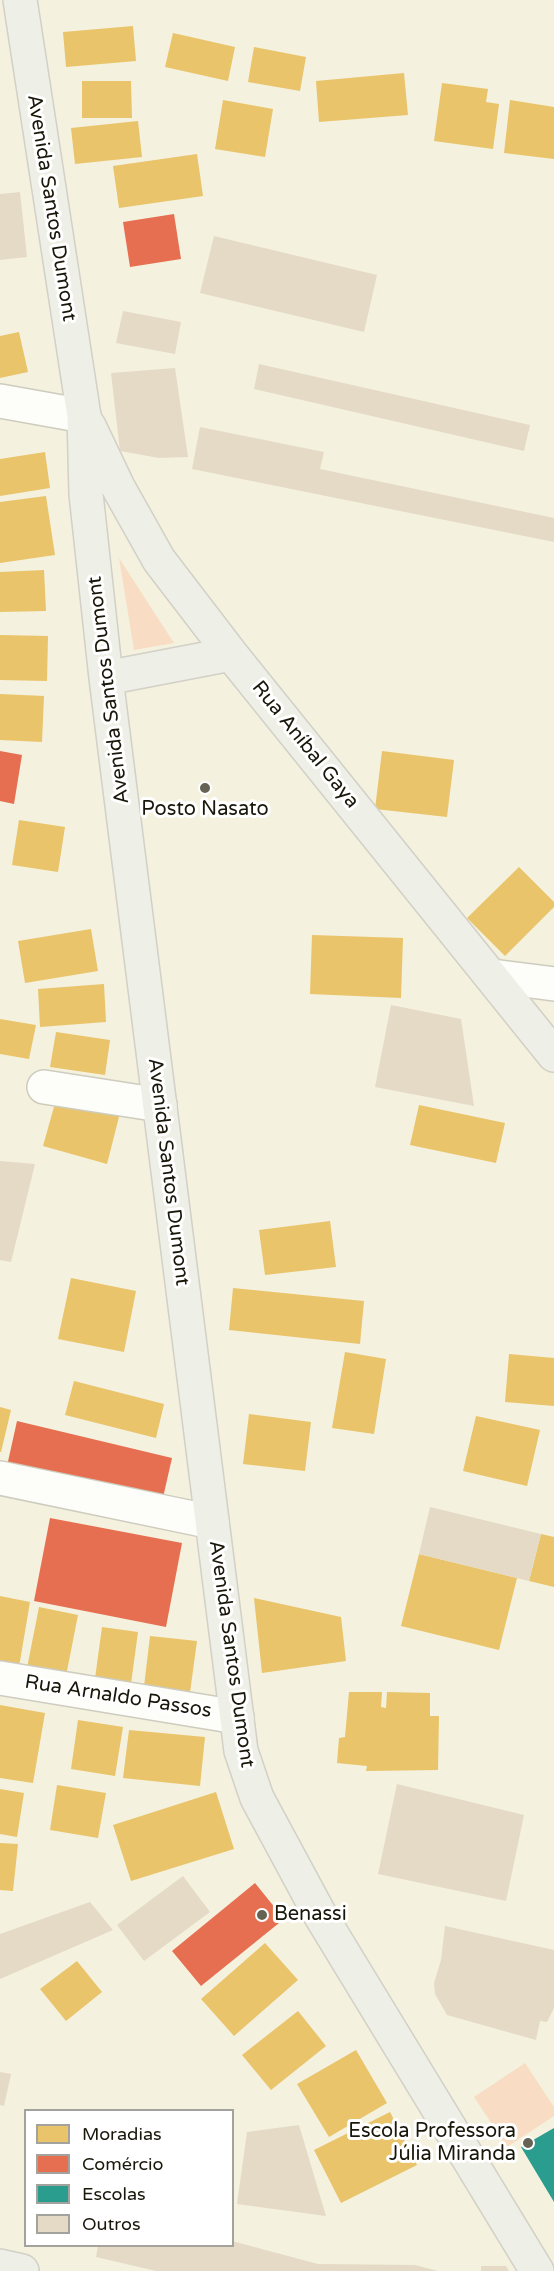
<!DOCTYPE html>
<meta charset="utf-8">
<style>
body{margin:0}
#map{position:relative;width:554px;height:2271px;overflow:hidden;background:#f4f1de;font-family:"Varela Round",sans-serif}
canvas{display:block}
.legend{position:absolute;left:24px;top:2109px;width:210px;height:138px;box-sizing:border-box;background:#fff;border:2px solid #a3a29d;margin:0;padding:8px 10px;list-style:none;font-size:18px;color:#19170a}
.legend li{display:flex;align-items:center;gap:12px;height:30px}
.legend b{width:30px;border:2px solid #a3a29d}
</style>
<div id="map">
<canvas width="554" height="2271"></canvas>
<ul class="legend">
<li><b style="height:16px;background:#e9c46a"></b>Moradias</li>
<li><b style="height:16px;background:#e76f51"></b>Comércio</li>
<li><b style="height:16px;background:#2a9d8f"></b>Escolas</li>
<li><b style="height:16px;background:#e5dac5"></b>Outros</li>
</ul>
</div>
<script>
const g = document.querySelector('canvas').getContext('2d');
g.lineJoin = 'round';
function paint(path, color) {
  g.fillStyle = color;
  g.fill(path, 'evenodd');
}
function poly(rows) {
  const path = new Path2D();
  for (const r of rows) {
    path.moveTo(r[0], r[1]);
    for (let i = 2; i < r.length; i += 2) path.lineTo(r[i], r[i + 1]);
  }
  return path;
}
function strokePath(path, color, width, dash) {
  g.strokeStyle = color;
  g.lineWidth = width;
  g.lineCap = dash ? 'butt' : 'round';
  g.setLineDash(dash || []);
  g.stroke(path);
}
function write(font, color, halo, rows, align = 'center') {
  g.font = font + ' "Varela Round",sans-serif';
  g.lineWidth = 6;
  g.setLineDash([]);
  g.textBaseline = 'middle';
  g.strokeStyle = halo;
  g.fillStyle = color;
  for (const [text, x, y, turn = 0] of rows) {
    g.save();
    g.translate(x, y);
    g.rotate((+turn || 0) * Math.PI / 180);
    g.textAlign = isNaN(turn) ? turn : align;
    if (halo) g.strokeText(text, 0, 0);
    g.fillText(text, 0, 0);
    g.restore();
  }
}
paint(poly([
 [119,558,174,643,134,650],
 [525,2063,554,2107,554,2116,507,2147,474,2097]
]), '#f8ddc4');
paint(poly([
 [133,26,136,61,66,67,63,32],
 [173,33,235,47,228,81,165,67],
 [254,47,306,57,300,91,248,82],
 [404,73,408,115,319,122,316,81],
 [82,81,131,81,132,118,82,118],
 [442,83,488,89,486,102,499,104,493,149,434,141],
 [223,100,273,109,265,157,215,149],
 [510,100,554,107,554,159,504,153],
 [138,121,142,157,75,164,71,128],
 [197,154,203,196,119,208,113,166],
 [19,332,28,372,0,378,0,336],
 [45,452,50,488,0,496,0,459],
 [46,496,55,555,0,563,0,502],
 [44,570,46,611,0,612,0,572],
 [0,635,48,636,47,681,0,680],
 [0,694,44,696,42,742,0,740],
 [382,751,454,760,447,817,375,809],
 [19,820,65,827,58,872,12,865],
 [519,867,554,902,554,907,505,956,467,918],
 [91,929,98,971,25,983,18,941],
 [312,935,403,938,401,998,310,994],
 [104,984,106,1022,40,1027,38,989],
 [0,1019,36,1025,29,1059,0,1054],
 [56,1032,110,1040,105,1075,50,1067],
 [57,1096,120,1113,107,1164,43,1146],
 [419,1105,505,1123,496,1163,410,1145],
 [330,1221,336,1267,265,1275,259,1230],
 [71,1278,136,1291,124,1352,58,1339],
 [233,1288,364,1301,360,1344,229,1330],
 [345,1352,386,1359,374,1434,332,1428],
 [509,1354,554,1358,554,1406,505,1402],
 [74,1381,164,1404,156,1438,65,1415],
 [0,1407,11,1410,1,1452,0,1452],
 [249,1414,311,1422,305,1471,243,1464],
 [476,1416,540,1430,527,1486,463,1471],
 [541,1534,554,1537,554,1587,529,1581],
 [419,1554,517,1578,499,1650,401,1626],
 [0,1596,30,1602,19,1667,0,1663],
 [254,1598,341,1617,346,1661,262,1673],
 [39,1607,78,1615,66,1676,27,1668],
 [102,1627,138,1632,130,1691,94,1686],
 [150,1636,197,1641,189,1700,143,1695],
 [349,1692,382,1692,381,1707,386,1708,387,1692,430,1693,430,1716,439,1716,438,1770,366,1771,367,1766,337,1763,339,1738,345,1737],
 [0,1705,45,1713,33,1783,0,1778],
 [78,1720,123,1727,115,1776,71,1769],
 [129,1730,205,1737,200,1786,123,1778],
 [57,1785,106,1793,98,1838,50,1830],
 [0,1789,24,1793,17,1837,0,1834],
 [216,1792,234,1849,131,1881,113,1825],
 [0,1843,18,1844,13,1891,0,1890],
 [265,1943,298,1980,234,2036,201,1999],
 [77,1961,102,1992,66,2021,40,1989],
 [298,2011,326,2046,271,2090,242,2055],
 [356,2050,387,2103,329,2137,297,2084],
 [390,2112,417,2165,341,2203,314,2150]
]), '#e9c46a');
paint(poly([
 [174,214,181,259,130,267,123,222],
 [0,751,22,755,14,804,0,801],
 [17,1421,172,1458,162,1502,7,1466],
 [50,1518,182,1543,166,1627,34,1601],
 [255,1883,284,1919,201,1986,172,1951]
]), '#e76f51');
paint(poly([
 [554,2128,554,2202,521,2147]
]), '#2a9d8f');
paint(poly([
 [20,192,27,257,0,260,0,194],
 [214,236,377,275,364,332,200,293],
 [123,311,181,322,175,354,116,343],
 [259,364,530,425,524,451,254,389],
 [175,368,188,457,159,458,120,451,111,373],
 [200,427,324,452,320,469,554,518,554,542,192,469],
 [391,1005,461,1019,474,1106,375,1087],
 [0,1161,35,1164,11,1262,0,1260],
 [430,1507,541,1534,529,1581,419,1554],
 [397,1784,524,1815,506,1901,378,1874],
 [183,1876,210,1912,144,1961,117,1925],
 [90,1902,113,1930,0,1979,0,1934],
 [445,1926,554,1950,554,2008,547,2022,540,2021,536,2040,447,2015,435,1994,434,1983,441,1960],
 [0,2072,11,2074,4,2106,0,2105],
 [299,2125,326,2216,237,2204,247,2132],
 [232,2241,318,2264,415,2265,438,2271,156,2271,96,2257,98,2246,232,2246],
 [481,2266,506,2266,509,2271,481,2271]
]), '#e5dac5');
const minor = poly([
 [0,401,84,416],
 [492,976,554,984],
 [44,1087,160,1105],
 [0,1478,212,1522],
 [0,1678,237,1717]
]);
const major = poly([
 [20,0,84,416,86,494,106,678,241,1751,257,1798,319,1913,537,2271],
 [89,426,118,487,159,560,231,654,554,1055],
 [106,678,231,654],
 [0,2266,22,2271]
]);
strokePath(minor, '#ceccbe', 36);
strokePath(major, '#d2d0c7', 36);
strokePath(minor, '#fdfdfa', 33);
strokePath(major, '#eeefe6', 33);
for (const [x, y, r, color] of [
 [205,788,6,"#666354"],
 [262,1915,6,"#666354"],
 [528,2143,6,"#666354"]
]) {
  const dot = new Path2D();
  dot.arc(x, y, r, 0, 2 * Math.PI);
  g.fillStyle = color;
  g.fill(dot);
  strokePath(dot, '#fff', 2);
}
write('20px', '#19170a', '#fff', [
 ["Avenida Santos Dumont",51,208,81],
 ["Avenida Santos Dumont",109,690,-97],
 ["Rua Aníbal Gaya",305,745,51],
 ["Avenida Santos Dumont",168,1172,83],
 ["Avenida Santos Dumont",231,1654,82],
 ["Rua Arnaldo Passos",118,1697,9]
]);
write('20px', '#19170a', '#fff', [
 ["Posto Nasato",205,810],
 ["Benassi",274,1915,"left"],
 ["Escola Professora",516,2132,"right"],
 ["Júlia Miranda",516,2155,"right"]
]);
</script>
